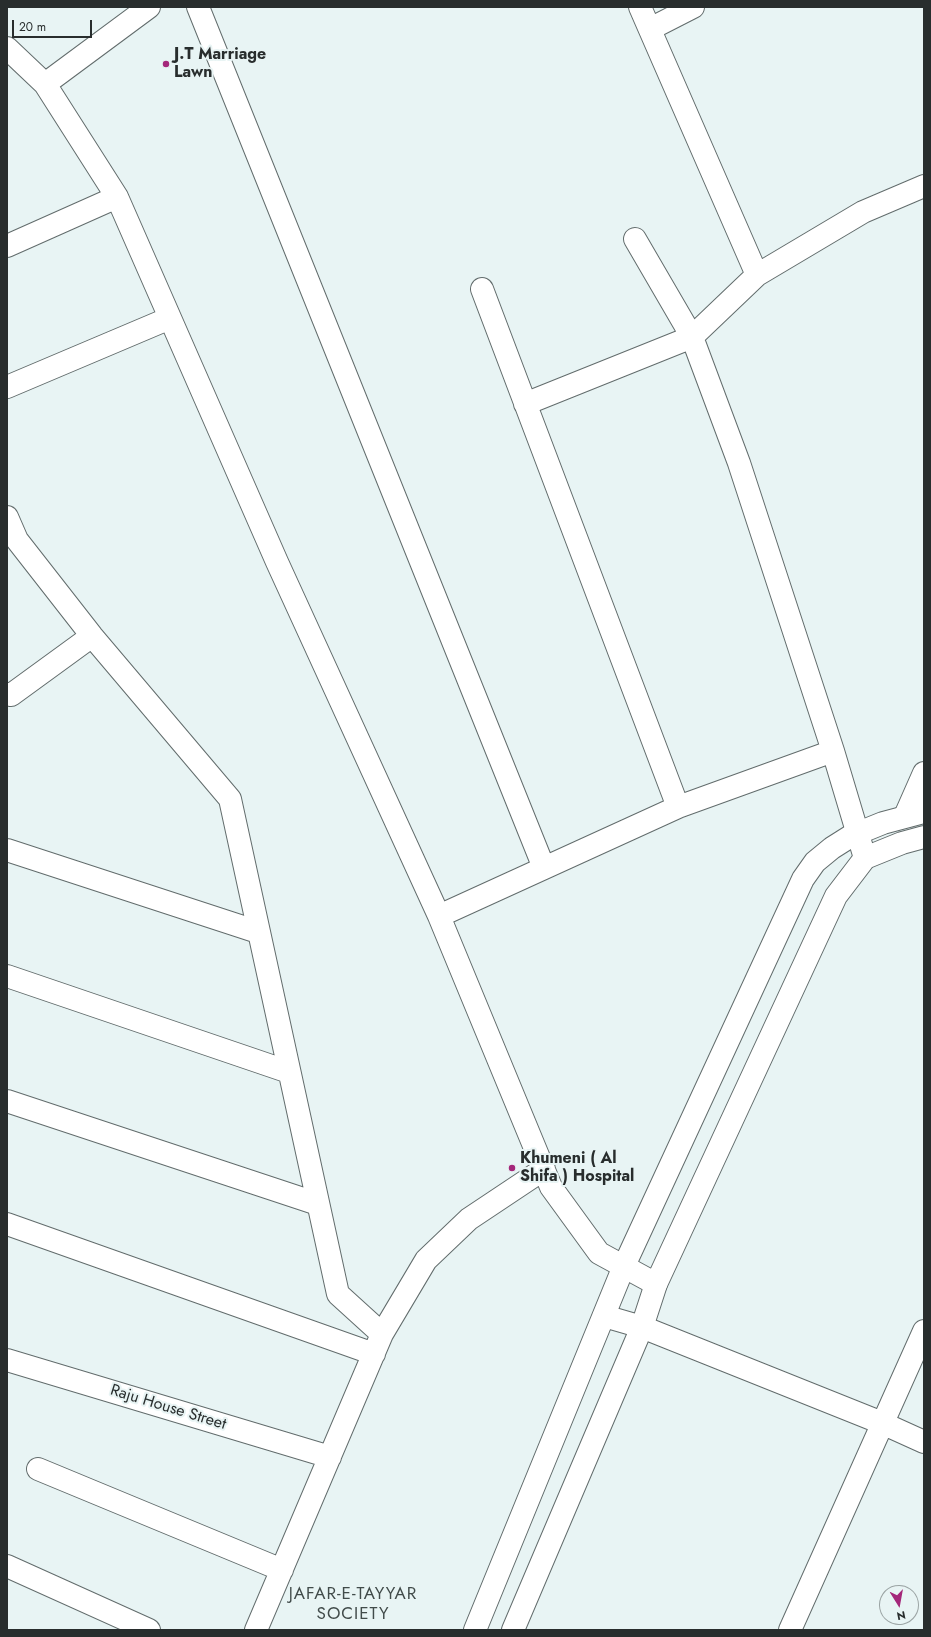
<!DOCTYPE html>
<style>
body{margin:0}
#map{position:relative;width:931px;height:1637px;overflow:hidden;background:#e8f4f4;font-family:Jost,sans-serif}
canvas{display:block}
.frame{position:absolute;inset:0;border:8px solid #282d2d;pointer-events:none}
.north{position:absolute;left:879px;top:1585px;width:40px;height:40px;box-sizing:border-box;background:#e8f4f4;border:1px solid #9ba4a4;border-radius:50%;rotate:169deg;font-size:11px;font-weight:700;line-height:16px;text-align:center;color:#282d2d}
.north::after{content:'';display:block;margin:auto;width:14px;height:18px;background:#a4277a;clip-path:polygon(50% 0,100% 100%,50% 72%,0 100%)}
.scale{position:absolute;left:12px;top:20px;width:80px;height:18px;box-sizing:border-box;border:2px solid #282d2d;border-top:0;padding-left:5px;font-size:12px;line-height:14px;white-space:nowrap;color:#282d2d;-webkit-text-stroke:3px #e8f4f4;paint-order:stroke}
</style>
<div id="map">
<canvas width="931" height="1637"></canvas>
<div class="frame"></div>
<div class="north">N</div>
<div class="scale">20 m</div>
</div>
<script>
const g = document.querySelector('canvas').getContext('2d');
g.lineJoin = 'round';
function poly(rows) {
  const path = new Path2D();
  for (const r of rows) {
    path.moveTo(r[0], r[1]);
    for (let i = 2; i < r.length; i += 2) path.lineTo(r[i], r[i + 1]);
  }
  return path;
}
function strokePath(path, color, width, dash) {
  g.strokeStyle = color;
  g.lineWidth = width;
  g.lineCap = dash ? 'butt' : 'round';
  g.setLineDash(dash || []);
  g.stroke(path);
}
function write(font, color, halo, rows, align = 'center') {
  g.font = font + ' Jost,sans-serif';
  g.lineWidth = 4;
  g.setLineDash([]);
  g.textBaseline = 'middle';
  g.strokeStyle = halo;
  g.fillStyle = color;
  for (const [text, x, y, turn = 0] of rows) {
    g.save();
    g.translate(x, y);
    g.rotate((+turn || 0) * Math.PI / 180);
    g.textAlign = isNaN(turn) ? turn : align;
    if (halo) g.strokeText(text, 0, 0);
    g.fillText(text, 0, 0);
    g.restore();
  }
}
const minor = poly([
 [198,7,544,868],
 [640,7,757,275],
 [650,29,693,7],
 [7,48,45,84,117,197,277,562,439,916,551,1187,599,1253,656,1284],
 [45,84,149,7],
 [7,246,117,197],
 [482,289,678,807],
 [7,387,170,318],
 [525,404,692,337,635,239],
 [7,517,17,540,92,636,230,799,338,1294,382,1334],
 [7,694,11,695,92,636],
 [905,816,924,773],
 [7,850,258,932],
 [865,858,833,751,739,463,692,337,757,275,863,212,924,186],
 [439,916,678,807,833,751],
 [7,976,289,1072],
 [7,1101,318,1204],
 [7,1224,374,1354],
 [604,1316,642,1327,882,1423,924,1442],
 [7,1360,330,1457],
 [38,1469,282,1570],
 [7,1566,149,1630],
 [256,1630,382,1334,426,1260,469,1219,544,1169],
 [790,1630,924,1331]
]);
const major = poly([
 [475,1630,624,1266,803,879,815,862,832,848,851,836,883,823,924,812],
 [513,1630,642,1327,656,1284,836,896,865,858,902,843,924,837]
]);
strokePath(minor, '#626c6c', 24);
strokePath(major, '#626c6c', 24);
strokePath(minor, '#fff', 22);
strokePath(major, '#fff', 22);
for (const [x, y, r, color] of [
 [166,64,4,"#a4277a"],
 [512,1168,4,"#a4277a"]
]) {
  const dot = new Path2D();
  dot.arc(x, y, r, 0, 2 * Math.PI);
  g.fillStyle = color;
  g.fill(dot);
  strokePath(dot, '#e8f4f4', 1.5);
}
write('bold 16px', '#282d2d', '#e8f4f4', [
 ["J.T Marriage",174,55],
 ["Lawn",174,73],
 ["Khumeni ( Al",520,1159],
 ["Shifa ) Hospital",520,1177]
], 'left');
write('16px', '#282d2d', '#e8f4f4', [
 ["Raju House Street",168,1408,17]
]);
g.letterSpacing = '1px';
write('17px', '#414b4a', '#e8f4f4', [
 ["JAFAR-E-TAYYAR",353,1595],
 ["SOCIETY",353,1615]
]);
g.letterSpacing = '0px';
</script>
